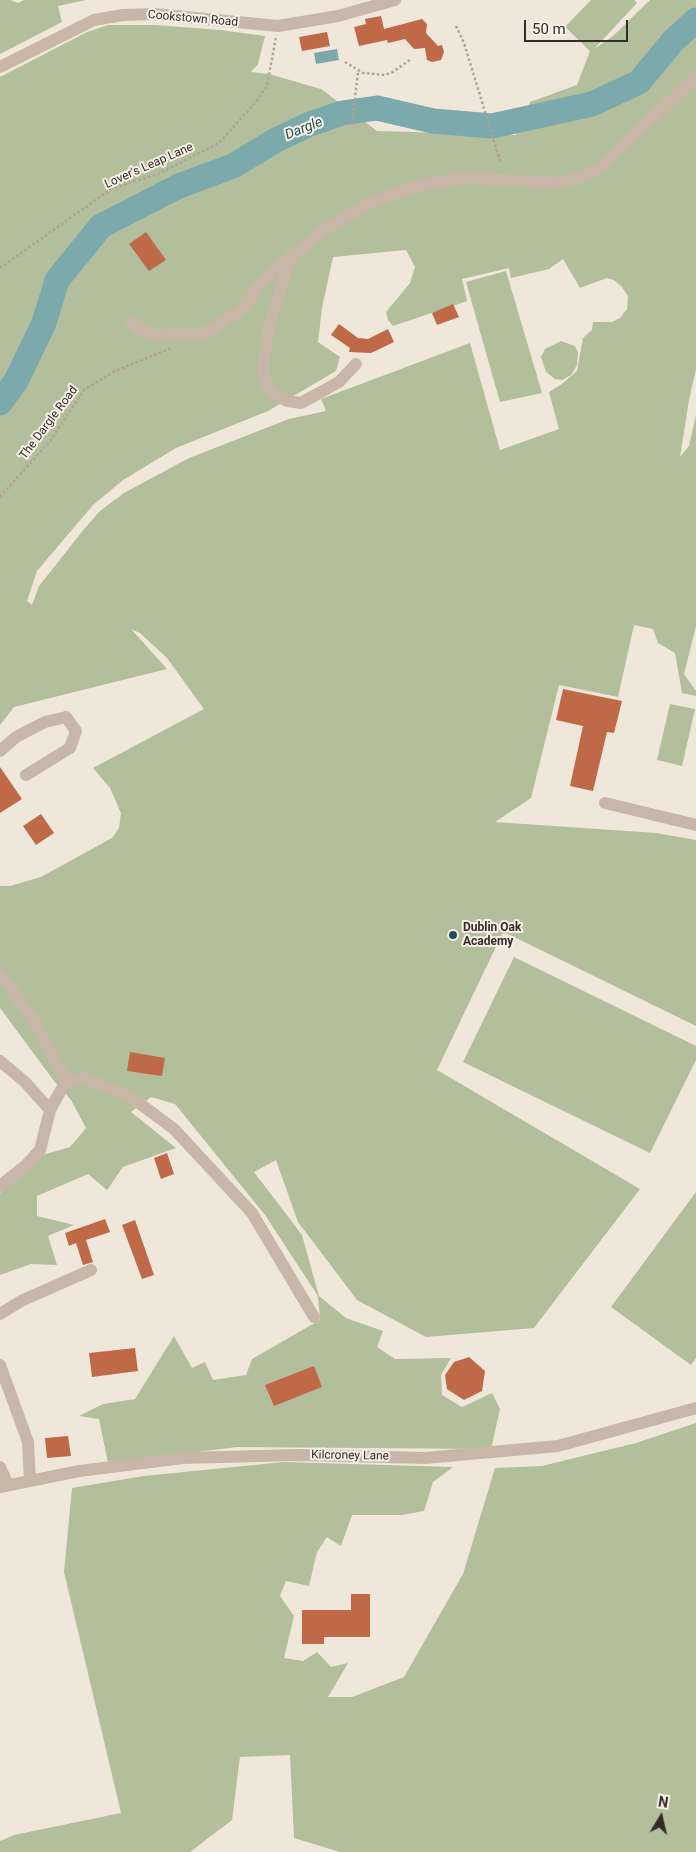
<!DOCTYPE html>
<style>
body{margin:0}
#map{position:relative;width:696px;height:1852px;overflow:hidden;background:#f0e7db;font-family:Roboto,sans-serif}
canvas{display:block}
.north{position:absolute;left:636px;top:1792px;width:50px;height:50px;-webkit-text-stroke:4px #f8f1e7;paint-order:stroke;rotate:9deg;font-size:14px;font-weight:700;line-height:20px;text-align:center;color:#352c28}
.north::after{content:'';display:block;margin:auto;width:18px;height:22px;background:#352c28;clip-path:polygon(50% 0,100% 100%,50% 72%,0 100%)}
.scale{position:absolute;left:524px;top:20px;width:104px;height:22px;box-sizing:border-box;border:2px solid #352c28;border-top:0;padding-left:6px;font-size:15px;line-height:18px;white-space:nowrap;color:#352c28;-webkit-text-stroke:4px #f8f1e7;paint-order:stroke}
</style>
<div id="map">
<canvas width="696" height="1852"></canvas>
<div class="north">N</div>
<div class="scale">50 m</div>
</div>
<script>
const g = document.querySelector('canvas').getContext('2d');
g.lineJoin = 'round';
function paint(path, color) {
  g.fillStyle = color;
  g.fill(path, 'evenodd');
}
function poly(rows) {
  const path = new Path2D();
  for (const r of rows) {
    path.moveTo(r[0], r[1]);
    for (let i = 2; i < r.length; i += 2) path.lineTo(r[i], r[i + 1]);
  }
  return path;
}
function strokePath(path, color, width, dash) {
  g.strokeStyle = color;
  g.lineWidth = width;
  g.lineCap = dash ? 'butt' : 'round';
  g.setLineDash(dash || []);
  g.stroke(path);
}
function write(font, color, halo, rows, align = 'center') {
  g.font = font + ' Roboto,sans-serif';
  g.lineWidth = 4;
  g.setLineDash([]);
  g.textBaseline = 'middle';
  g.strokeStyle = halo;
  g.fillStyle = color;
  for (const [text, x, y, turn = 0] of rows) {
    g.save();
    g.translate(x, y);
    g.rotate((+turn || 0) * Math.PI / 180);
    g.textAlign = isNaN(turn) ? turn : align;
    if (halo) g.strokeText(text, 0, 0);
    g.fillText(text, 0, 0);
    g.restore();
  }
}
paint(poly([
 [0,0,10,0,18,3,24,0,86,0,58,6,62,22,0,54],
 [591,0,634,0,637,3,594,49,613,36,650,0,696,0,696,369,689,400,680,457,689,446,696,415,696,626,684,674,696,691,696,696,682,693,675,653,658,643,653,629,634,625,618,697,559,685,531,798,495,822,656,833,696,840,696,1026,506,933,502,934,437,1070,640,1189,534,1328,426,1337,357,1300,298,1222,276,1160,254,1172,302,1235,319,1296,346,1318,383,1331,377,1347,395,1359,451,1358,441,1375,442,1395,462,1407,492,1393,500,1409,491,1449,237,1447,108,1463,99,1419,79,1416,103,1404,135,1399,174,1336,192,1368,205,1362,213,1380,246,1375,252,1359,320,1320,318,1296,265,1215,175,1104,151,1097,131,1112,176,1148,123,1167,107,1190,88,1174,37,1196,37,1216,74,1225,48,1236,57,1265,31,1264,0,1275,0,1193,39,1156,70,1147,86,1128,71,1100,54,1081,0,1008,0,886,10,886,41,877,112,838,119,828,121,813,110,788,93,768,204,709,167,658,140,633,131,629,167,669,14,707,0,725,0,77,87,32,108,25,155,25,220,30,265,36,258,64,251,72,269,74,321,89,377,131,516,135,530,102,577,85,590,51,565,27],
 [406,250,415,267,410,283,386,312,388,320,393,326,467,301,462,279,509,268,511,278,549,269,563,259,580,288,607,278,614,280,622,287,628,296,627,309,620,318,612,322,593,322,592,330,583,338,577,371,562,384,549,392,559,429,500,450,470,343,321,399,326,411,289,419,189,458,124,493,100,511,85,528,39,586,32,605,27,601,37,571,93,505,123,480,176,448,268,411,336,371,340,357,318,342,322,308,333,257],
 [506,271,542,393,500,402,466,282],
 [561,341,575,346,578,353,577,365,571,375,562,380,555,379,546,372,541,357,545,349],
 [670,704,695,709,682,766,657,760],
 [514,957,696,1046,696,1060,650,1153,463,1062],
 [696,1192,696,1358,691,1365,611,1307],
 [696,1423,696,1852,340,1852,294,1838,290,1755,240,1757,232,1820,190,1852,0,1852,0,1841,14,1835,121,1813,64,1572,72,1488,144,1476,284,1462,453,1467,433,1482,424,1511,402,1515,352,1515,341,1546,327,1537,317,1552,309,1586,286,1581,280,1596,294,1616,284,1658,303,1661,317,1652,331,1667,348,1663,328,1697,352,1697,404,1677,463,1574,495,1468,542,1466,636,1443]
]), '#b2be9c');
paint(poly([
 [337,49,339,60,316,64,314,53]
]), '#7ba9ac');
strokePath(poly([
 [0,403,16,381,44,323,57,280,101,226,179,186,233,166,276,140,310,124,342,113,377,108,433,121,492,126,592,104,639,82,673,41,696,20]
]), '#7ba9ac', 25);
paint(poly([
 [381,16,384,29,422,19,427,24,426,33,438,46,442,45,444,52,441,60,432,62,427,60,425,48,414,49,405,39,388,43,387,40,359,46,354,27,366,24,365,19],
 [327,32,330,46,302,51,299,37],
 [146,232,166,260,149,271,129,244],
 [453,304,459,317,437,325,432,313],
 [339,324,358,338,368,339,388,329,394,342,371,353,349,352,350,348,331,335],
 [563,689,622,701,614,733,607,732,593,791,570,786,583,726,556,720],
 [0,767,22,799,0,813],
 [41,814,54,833,36,845,23,826],
 [130,1052,165,1058,162,1076,127,1071],
 [167,1153,174,1174,161,1179,154,1158],
 [105,1219,110,1232,86,1240,93,1262,83,1265,76,1243,69,1246,65,1233],
 [135,1220,154,1275,142,1279,122,1225],
 [135,1348,138,1371,92,1377,89,1353],
 [469,1357,485,1371,482,1391,464,1400,447,1389,445,1375,454,1362],
 [314,1366,322,1387,274,1406,265,1385],
 [68,1436,71,1456,47,1458,45,1438],
 [351,1594,370,1594,370,1637,324,1637,324,1644,302,1644,302,1610,351,1610]
]), '#c06949');
strokePath(poly([
 [456,26,464,43,501,164],
 [345,62,363,73,385,75,393,72,411,59],
 [352,125,358,72],
 [0,268,111,189,158,174,219,143,255,103,267,86,276,37],
 [0,497,50,441,84,390,113,372,171,348]
]), '#b3a192', 2.5, [2.5, 2.5]);
strokePath(poly([
 [0,67,94,20,123,15,155,14,278,26,338,16,395,0],
 [290,257,270,324,263,362,263,374,267,384,274,394,287,401,301,403,339,382,356,364],
 [131,321,142,330,156,335,203,334,239,311,272,272,327,228,369,204,412,187,463,178,560,183,585,176,603,165,696,77],
 [0,751,16,737,45,722,66,717,76,731,70,748,26,775],
 [605,803,696,825],
 [0,974,33,1019,66,1081],
 [0,1061,25,1082,50,1110],
 [0,1186,25,1166,40,1150,50,1110,66,1081,84,1078,131,1097,174,1129,252,1213,314,1317],
 [0,1314,21,1301,91,1270],
 [0,1365,28,1442,30,1481],
 [0,1467,8,1485],
 [0,1487,79,1471,183,1458,297,1455,425,1458,558,1446,696,1408]
]), '#c8b7a8', 12);
for (const [x, y, r, color] of [
 [453,935,5,"#1f4f54"]
]) {
  const dot = new Path2D();
  dot.arc(x, y, r, 0, 2 * Math.PI);
  g.fillStyle = color;
  g.fill(dot);
  strokePath(dot, '#f8f1e7', 2);
}
write('12px', '#352c28', '#f8f1e7', [
 ["Cookstown Road",193,19,5],
 ["Lover's Leap Lane",149,166,-24],
 ["The Dargle Road",49,423,-53],
 ["Kilcroney Lane",350,1456,1]
]);
write('bold 12px', '#352c28', '#f8f1e7', [
 ["Dublin Oak",463,928],
 ["Academy",463,942]
], 'left');
write('italic 14px', '#1f4f54', '#f8f1e7', [
 ["Dargle",304,129,-22]
]);
</script>
